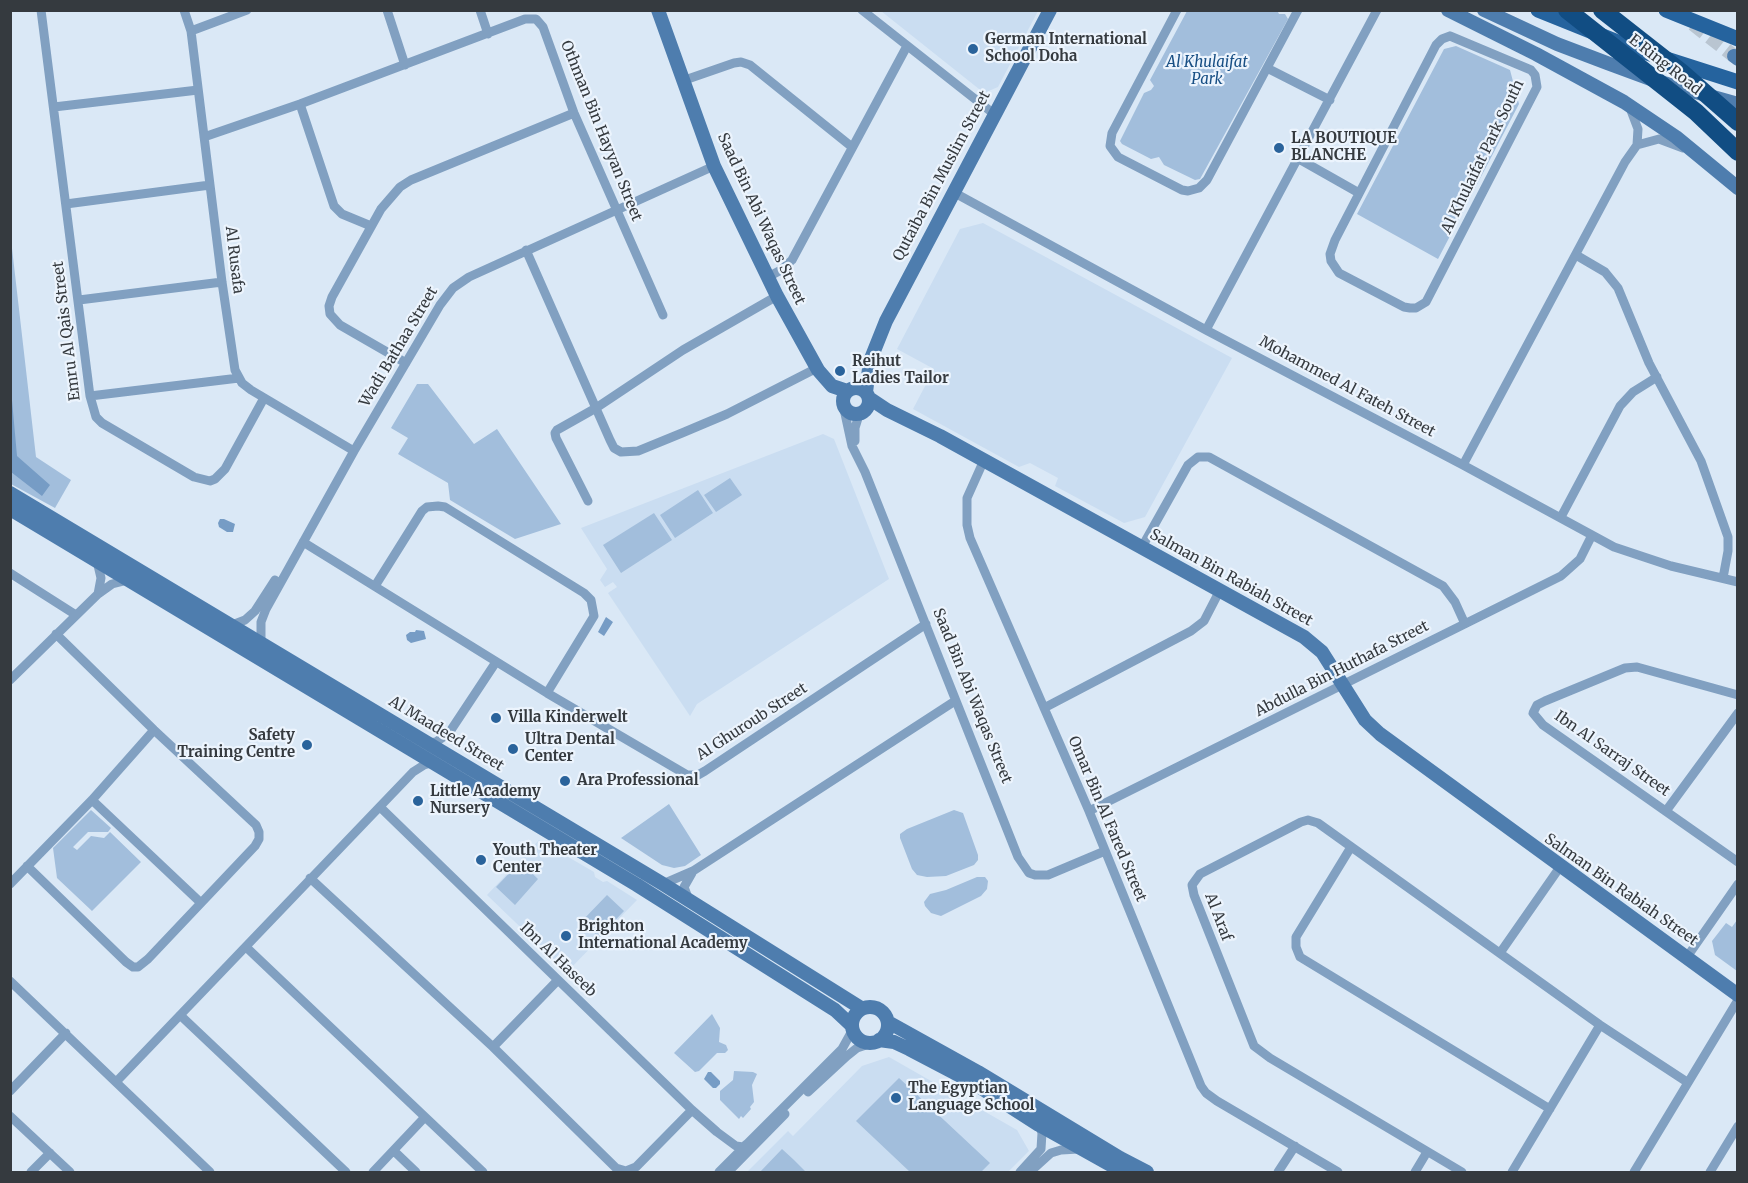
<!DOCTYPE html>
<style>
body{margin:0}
#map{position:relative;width:1748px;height:1183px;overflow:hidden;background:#dae8f6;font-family:Merriweather,serif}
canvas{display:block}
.frame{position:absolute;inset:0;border:12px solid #353a3f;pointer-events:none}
</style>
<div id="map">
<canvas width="1748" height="1183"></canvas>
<div class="frame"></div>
</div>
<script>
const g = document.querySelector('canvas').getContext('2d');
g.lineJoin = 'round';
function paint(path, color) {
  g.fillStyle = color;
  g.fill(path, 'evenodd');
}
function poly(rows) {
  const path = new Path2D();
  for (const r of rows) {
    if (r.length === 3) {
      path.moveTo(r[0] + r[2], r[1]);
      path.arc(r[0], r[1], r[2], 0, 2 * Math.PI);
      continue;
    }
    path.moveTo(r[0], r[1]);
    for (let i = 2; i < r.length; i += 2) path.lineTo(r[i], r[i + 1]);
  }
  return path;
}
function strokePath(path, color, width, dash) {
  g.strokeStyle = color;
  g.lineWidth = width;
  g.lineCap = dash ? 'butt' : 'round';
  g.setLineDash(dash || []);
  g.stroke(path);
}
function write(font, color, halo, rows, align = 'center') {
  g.font = font + ' Merriweather,serif';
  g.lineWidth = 4.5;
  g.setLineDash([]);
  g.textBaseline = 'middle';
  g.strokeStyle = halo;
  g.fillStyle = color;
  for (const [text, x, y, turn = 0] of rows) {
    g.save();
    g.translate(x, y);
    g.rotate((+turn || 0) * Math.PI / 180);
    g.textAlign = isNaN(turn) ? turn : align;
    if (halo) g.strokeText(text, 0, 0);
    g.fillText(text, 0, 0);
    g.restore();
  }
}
paint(poly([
 [881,11,1038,11,998,87,984,93],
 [983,223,1232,358,1145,517,1124,523,1055,486,1058,478,1030,463,1019,467,913,409,934,369,897,349,960,229],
 [823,434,834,439,889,579,697,704,690,716,608,593,617,587,613,582,605,587,600,580,607,569,581,528],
 [539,840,594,872,595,877,603,882,607,881,637,900,567,972,487,895],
 [889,1057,1017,1130,1029,1151,1008,1172,747,1172,788,1131,793,1136,862,1066]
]), '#caddf1');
paint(poly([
 [1277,10,1279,14,1285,14,1288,19,1200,179,1195,180,1164,165,1159,157,1151,159,1122,144,1120,141,1144,93,1151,90,1154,86,1150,80,1187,11],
 [1456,46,1510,70,1519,104,1438,259,1357,214,1444,49],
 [10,231,36,457,71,480,55,508,11,484],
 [417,384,428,384,474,444,497,429,561,524,515,539,450,500,448,483,398,454,408,438,391,428],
 [730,478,742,495,716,512,704,495],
 [698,490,713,513,675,538,660,515],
 [654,513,672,540,621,573,603,545],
 [669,804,701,855,685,866,674,868,662,865,621,838],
 [91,810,111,828,108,832,88,832,73,847,77,850,91,836,104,838,110,832,141,862,92,911,57,878,53,848],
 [954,810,963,813,978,855,978,860,974,865,946,876,927,877,917,875,912,869,900,838,900,834,907,829],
 [520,862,538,879,515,905,496,887],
 [977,877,985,877,988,881,987,889,981,896,941,916,931,913,925,906,924,902,930,894,946,890],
 [607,895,624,911,599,937,582,921],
 [1737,920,1737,971,1715,955,1712,941,1726,923,1732,927],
 [712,1014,720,1028,719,1042,726,1045,728,1050,725,1053,717,1053,699,1071,695,1072,674,1053],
 [734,1071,753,1072,757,1074,752,1085,754,1102,750,1107,751,1109,743,1118,741,1116,739,1119,720,1100,720,1091,733,1080],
 [899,1078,990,1163,981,1172,910,1172,856,1121],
 [782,1149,794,1160,806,1172,760,1172]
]), '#a2bedc');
paint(poly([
 [11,389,17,456,50,485,42,496,11,472],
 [220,519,224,519,235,524,233,532,227,532,219,527,218,523],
 [606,617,613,622,604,636,598,632],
 [416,630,424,631,426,639,411,643,407,640,406,635,410,632,415,632],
 [708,1072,711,1072,720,1081,720,1084,716,1088,713,1088,704,1079]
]), '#769cc5');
strokePath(poly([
 [1693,24,1734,56]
]), '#b9c5d1', 14, [14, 7]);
strokePath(poly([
 [41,10,90,396,96,417,102,423,194,477,210,481,215,479,225,469,264,398],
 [184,10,191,31,222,282,235,370,242,383,251,390,354,451],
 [387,10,405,65],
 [480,10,488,34],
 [862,10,994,114],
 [1177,10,1112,133,1110,146,1118,157,1182,190,1188,191,1199,188,1207,180,1298,10],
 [191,31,247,10],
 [1450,36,1531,70,1535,75,1537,87,1426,302,1416,308,1410,308,1404,307,1339,273,1331,261,1330,254,1335,240,1436,45,1442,39,1450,36],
 [1267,68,1330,100],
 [682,81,734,63,741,62,750,65,852,147],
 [300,104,334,206,342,214,371,226],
 [54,107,198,90],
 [204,137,300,104,525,19,536,19,543,27,574,113,663,315],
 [1637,145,1659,139,1683,148],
 [1299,159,1359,193],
 [953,192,1206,330,1463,465,1614,547,1671,566,1738,582],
 [66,204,210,185],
 [526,250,610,440,614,448,621,452,638,451,682,433,727,414,817,368],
 [1576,255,1605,272,1618,288,1649,363,1701,461,1728,537,1728,551,1723,578],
 [768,277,781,270,792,260,907,46],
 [79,300,222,282],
 [1206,330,1377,10],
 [406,363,340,325,330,314,329,306,332,297,381,209,400,187,411,180,574,113],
 [90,396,239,378],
 [844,409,852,446,865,472,1018,857,1029,873,1035,875,1048,875,1105,851],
 [855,441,855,428,859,415],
 [984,460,967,498,967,525,970,538,1089,811,1201,1086,1206,1093,1217,1101,1338,1172],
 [1463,465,1625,162,1637,145,1638,129,1630,108],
 [588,501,556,438,555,433,557,430,596,408,683,350,777,296],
 [1561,517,1620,406,1633,392,1657,377],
 [303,542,547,693,687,775,698,775,705,771,926,624],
 [1142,547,1188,465,1198,457,1209,457,1443,586,1455,602,1465,624],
 [97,561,101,578,98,594],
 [10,573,76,615],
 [375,586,422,511,427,507,438,506,445,507,584,593,591,600,594,616,547,693],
 [232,625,245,620,255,611,275,580],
 [261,642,261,622,266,609,354,451,440,305,453,288,469,277,714,166],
 [10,680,98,594,112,584,128,580],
 [1738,695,1637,667,1625,668,1545,701,1537,705,1533,713,1543,725,1738,862],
 [1044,708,1191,631,1204,621,1220,590],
 [428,743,436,742,449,733,496,662],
 [92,800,200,902],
 [380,807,692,1110,717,1132,736,1146,743,1147,748,1143],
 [1089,811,1561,576,1580,559,1592,535],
 [1666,811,1738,713],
 [1351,847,1296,937,1296,947,1300,957,1550,1109],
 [27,866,126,962,133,967,138,967,148,959,255,846,259,839,259,832,256,825,154,730,56,634],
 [310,878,493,1047,616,1168,626,1171,636,1167,692,1110],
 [10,884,92,800,154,730],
 [663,884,693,871,955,701],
 [689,900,684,887,692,873],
 [246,947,483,1172],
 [1500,953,1560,867],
 [1687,957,1738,884],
 [10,981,210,1172],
 [180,1015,346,1172],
 [493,1047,558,980],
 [116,1082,413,772,424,765,434,762],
 [10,1091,66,1033],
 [808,1092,847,1056,857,1048,872,1043],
 [10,1116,70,1172],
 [394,1151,416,1172],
 [31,1172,50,1153],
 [373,1172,425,1117],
 [719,1172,842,1049,852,1031],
 [728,1172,785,1114],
 [1020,1172,1041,1149,1042,1133,1039,1125],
 [1030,1172,1051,1153,1061,1150,1079,1149],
 [1278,1172,1295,1146],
 [1415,1172,1427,1152],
 [1462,1172,1270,1058,1254,1046,1194,895,1192,885,1200,874,1301,822,1308,820,1318,823,1600,1025,1687,1082],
 [1512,1172,1600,1025],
 [1634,1172,1738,1000],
 [1710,1172,1738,1126]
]), '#81a0c1', 9);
strokePath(poly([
 [658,10,714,166,777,296,818,370,832,386,847,391],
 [1448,10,1536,54,1624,102,1676,137,1738,188],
 [1484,10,1557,44,1607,63,1653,80,1738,104],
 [1734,56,1738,59],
 [856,401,13],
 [866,392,870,361,886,321,1050,10],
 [869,398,887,410,940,436,1304,637,1322,652,1365,720,1380,734,1738,995],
 [10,493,663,884,861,1008],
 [10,509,637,885,835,1010,851,1025],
 [870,1025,18],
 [888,1022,978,1072,1120,1158,1147,1172],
 [879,1040,894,1042,909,1049,972,1082,1039,1125,1123,1172]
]), '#4e7dae', 14);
strokePath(poly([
 [1538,10,1635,49,1738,82],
 [1666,10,1738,39]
]), '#25639e', 15);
strokePath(poly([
 [1567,10,1696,112,1738,152],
 [1602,10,1681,72,1738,122]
]), '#114d83', 18);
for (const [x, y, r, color] of [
 [973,49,6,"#2a639b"],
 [1279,148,6,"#2a639b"],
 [840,371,6,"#2a639b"],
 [496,718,6,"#2a639b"],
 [307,745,6,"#2a639b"],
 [513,749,6,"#2a639b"],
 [565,781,6,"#2a639b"],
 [418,801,6,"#2a639b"],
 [481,860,6,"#2a639b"],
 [566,936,6,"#2a639b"],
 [896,1098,6,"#2a639b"]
]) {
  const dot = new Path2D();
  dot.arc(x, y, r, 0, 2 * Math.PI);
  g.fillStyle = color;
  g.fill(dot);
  strokePath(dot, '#ecf4fd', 2);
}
write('bold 15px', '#353a3f', '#ecf4fd', [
 ["German International",985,40],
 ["School Doha",985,57],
 ["LA BOUTIQUE",1291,139],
 ["BLANCHE",1291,156],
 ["Reihut",852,362],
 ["Ladies Tailor",852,379],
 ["Villa Kinderwelt",508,718],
 ["Safety",295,736,"right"],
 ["Training Centre",295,753,"right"],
 ["Ultra Dental",525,740],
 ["Center",525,757],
 ["Ara Professional",577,781],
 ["Little Academy",430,792],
 ["Nursery",430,809],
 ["Youth Theater",493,851],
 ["Center",493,868],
 ["Brighton",578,927],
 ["International Academy",578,944],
 ["The Egyptian",908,1089],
 ["Language School",908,1106]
], 'left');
write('italic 15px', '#184f84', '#ecf4fd', [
 ["Al Khulaifat",1207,63],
 ["Park",1207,80]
]);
write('15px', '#353a3f', '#ecf4fd', [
 ["E Ring Road",1665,65,38],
 ["Othman Bin Hayyan Street",601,131,68],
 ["Al Khulaifat Park South",1483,157,-64],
 ["Qutaiba Bin Muslim Street",942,176,-62],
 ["Saad Bin Abi Waqas Street",761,219,65],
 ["Al Rusafa",234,260,83],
 ["Emru Al Qais Street",67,331,-97],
 ["Wadi Bathaa Street",399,347,-59],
 ["Mohammed Al Fateh Street",1347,387,28],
 ["Salman Bin Rabiah Street",1231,578,29],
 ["Abdulla Bin Huthafa Street",1342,669,-27],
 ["Saad Bin Abi Waqas Street",972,696,68],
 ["Al Ghuroub Street",752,722,-33],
 ["Al Maadeed Street",446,734,31],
 ["Ibn Al Sarraj Street",1612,754,35],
 ["Omar Bin Al Fared Street",1107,819,67],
 ["Salman Bin Rabiah Street",1621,890,35],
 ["Al Araf",1218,917,69],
 ["Ibn Al Haseeb",558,960,44]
]);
</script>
